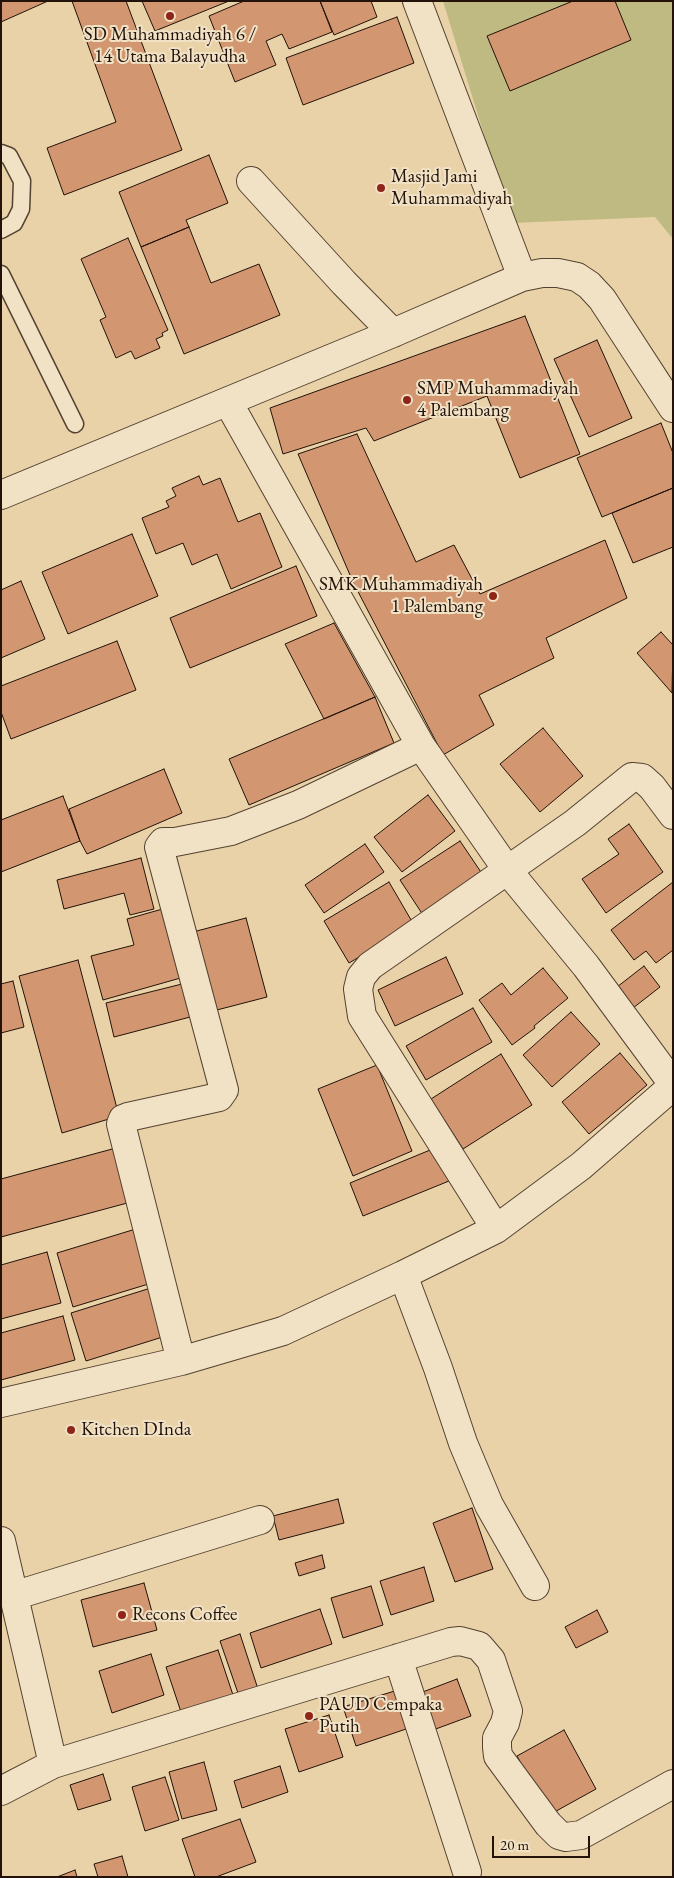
<!DOCTYPE html>
<style>
body{margin:0}
#map{position:relative;width:674px;height:1878px;overflow:hidden;background:#e9d2a8;font-family:"EB Garamond",serif}
canvas{display:block}
.frame{position:absolute;inset:0;border:2px solid #221209;pointer-events:none}
.scale{position:absolute;left:492px;top:1836px;width:98px;height:22px;box-sizing:border-box;border:2px solid #221209;border-top:0;padding-left:6px;font-size:15px;line-height:18px;white-space:nowrap;color:#221209;-webkit-text-stroke:4px #f1e2c6;paint-order:stroke}
</style>
<div id="map">
<canvas width="674" height="1878"></canvas>
<div class="frame"></div>
<div class="scale">20 m</div>
</div>
<script>
const g = document.querySelector('canvas').getContext('2d');
g.lineJoin = 'round';
function paint(path, color) {
  g.fillStyle = color;
  g.fill(path, 'evenodd');
}
function poly(rows) {
  const path = new Path2D();
  for (const r of rows) {
    path.moveTo(r[0], r[1]);
    for (let i = 2; i < r.length; i += 2) path.lineTo(r[i], r[i + 1]);
  }
  return path;
}
function strokePath(path, color, width, dash) {
  g.strokeStyle = color;
  g.lineWidth = width;
  g.lineCap = dash ? 'butt' : 'round';
  g.setLineDash(dash || []);
  g.stroke(path);
}
function write(font, color, halo, rows, align = 'center') {
  g.font = font + ' "EB Garamond",serif';
  g.lineWidth = 4;
  g.setLineDash([]);
  g.textBaseline = 'middle';
  g.strokeStyle = halo;
  g.fillStyle = color;
  for (const [text, x, y, turn = 0] of rows) {
    g.save();
    g.translate(x, y);
    g.rotate((+turn || 0) * Math.PI / 180);
    g.textAlign = isNaN(turn) ? turn : align;
    if (halo) g.strokeText(text, 0, 0);
    g.fillText(text, 0, 0);
    g.restore();
  }
}
paint(poly([
 [443,1,673,1,673,239,655,217,511,223]
]), '#beba82');
const building = poly([
 [1,1,48,1,1,22,1,1],
 [72,1,126,1,182,150,64,195,47,148,116,122,72,1],
 [142,1,229,1,155,31,142,1],
 [244,1,320,1,332,32,289,49,282,34,266,41,276,65,235,82,209,16,244,1],
 [320,1,371,1,377,17,334,35,320,1],
 [573,1,615,1,631,40,510,91,487,36,573,1],
 [397,17,414,63,303,105,286,58,397,17],
 [209,155,228,203,186,220,189,227,141,247,119,192,209,155],
 [189,227,211,283,259,264,280,315,184,354,141,247,189,227],
 [128,238,168,330,162,333,163,336,156,339,160,348,135,359,131,351,116,358,100,320,106,317,81,259,128,238],
 [525,316,580,454,520,478,487,396,374,441,366,428,283,454,270,408,525,316],
 [597,340,632,418,589,437,554,359,597,340],
 [661,423,673,453,673,488,602,517,577,458,661,423],
 [357,434,416,562,454,545,480,594,605,540,627,598,546,638,554,658,479,695,494,725,443,755,353,582,298,454,357,434],
 [199,476,203,485,220,478,238,522,260,513,282,567,231,589,217,554,192,565,183,543,156,554,142,518,169,507,166,501,176,496,172,488,199,476],
 [673,488,673,547,633,563,612,513,673,488],
 [132,534,158,596,68,634,42,572,132,534],
 [296,566,317,616,190,668,170,618,296,566],
 [21,581,45,639,1,658,1,590,21,581],
 [334,623,375,697,324,719,285,644,334,623],
 [661,632,673,645,672,693,637,653,661,632],
 [117,641,136,690,11,739,1,712,1,686,117,641],
 [375,697,394,743,249,805,229,759,375,697],
 [543,728,583,776,540,812,500,764,543,728],
 [164,769,182,813,87,854,80,841,69,809,164,769],
 [428,795,455,831,402,872,374,837,428,795],
 [63,796,80,841,1,872,1,820,63,796],
 [629,824,663,872,606,913,582,879,619,854,608,839,629,824],
 [460,841,485,878,425,918,400,880,460,841],
 [365,844,384,872,324,913,305,885,365,844],
 [141,858,154,909,130,915,124,893,64,909,57,880,141,858],
 [389,882,414,925,349,963,324,921,389,882],
 [673,882,673,950,656,963,646,951,634,960,611,930,673,882],
 [166,908,184,977,103,1000,91,956,134,945,127,919,166,908],
 [246,918,267,997,213,1011,193,932,246,918],
 [446,957,463,994,395,1026,378,990,446,957],
 [78,960,119,1116,62,1133,19,976,78,960],
 [644,966,660,987,633,1008,617,987,644,966],
 [543,968,568,998,534,1026,535,1028,512,1045,479,1000,502,983,511,995,543,968],
 [13,981,24,1027,1,1033,1,984,13,981],
 [186,983,194,1016,114,1037,106,1003,186,983],
 [473,1008,492,1042,426,1080,406,1046,473,1008],
 [571,1012,600,1044,552,1087,523,1055,571,1012],
 [620,1053,647,1085,589,1134,562,1102,620,1053],
 [501,1054,532,1105,463,1149,431,1099,501,1054],
 [377,1065,412,1151,353,1176,318,1089,377,1065],
 [116,1148,131,1202,1,1237,1,1179,116,1148],
 [435,1148,449,1181,363,1216,350,1183,435,1148],
 [139,1228,155,1282,73,1307,57,1253,139,1228],
 [47,1252,61,1303,1,1319,1,1265,47,1252],
 [154,1287,169,1335,86,1361,71,1313,154,1287],
 [63,1316,75,1360,1,1380,1,1333,63,1316],
 [338,1499,344,1523,279,1540,273,1516,338,1499],
 [472,1508,493,1569,455,1582,433,1523,472,1508],
 [322,1555,325,1568,299,1576,295,1563,322,1555],
 [424,1567,434,1601,391,1615,380,1581,424,1567],
 [144,1583,157,1630,93,1647,81,1600,144,1583],
 [371,1586,383,1625,343,1638,331,1598,371,1586],
 [320,1609,332,1644,261,1668,250,1633,320,1609],
 [597,1610,608,1632,576,1648,565,1627,597,1610],
 [240,1634,258,1689,239,1696,220,1641,240,1634],
 [218,1650,234,1698,182,1715,166,1667,218,1650],
 [151,1654,164,1695,112,1713,99,1671,151,1654],
 [457,1679,471,1716,433,1730,420,1693,457,1679],
 [401,1689,412,1727,356,1746,343,1707,401,1689],
 [329,1715,343,1757,299,1772,285,1729,329,1715],
 [564,1730,596,1789,549,1815,517,1756,564,1730],
 [204,1762,217,1810,182,1819,169,1772,204,1762],
 [280,1766,288,1792,242,1808,234,1781,280,1766],
 [103,1774,111,1800,78,1810,70,1785,103,1774],
 [165,1777,179,1820,145,1831,132,1787,165,1777],
 [240,1819,256,1862,216,1877,195,1877,182,1839,240,1819],
 [122,1856,128,1877,98,1877,94,1864,122,1856],
 [75,1870,77,1877,57,1877,75,1870]
]);
paint(building, '#d29771');
strokePath(building, '#221209', 1);
const service = poly([
 [1,153,9,156,22,181,21,209,14,223,1,230],
 [1,274,75,424]
]);
const minor = poly([
 [417,1,522,277],
 [251,181,344,283,393,333],
 [228,402,421,746,508,871,586,966,673,1084],
 [1,495,393,333,522,277,542,273,558,273,577,277,589,285,602,299,673,408],
 [496,1229,362,1016,358,989,361,977,370,966,575,823,632,777,642,778,652,787,673,815],
 [403,1275,438,1368,463,1443,489,1505,535,1586],
 [181,1361,121,1124,123,1119,128,1117,219,1097,224,1090,159,847,163,842,175,842,231,831,298,805,421,746],
 [1,1403,181,1361,283,1331,403,1275,496,1229,581,1166,673,1086],
 [1,1541,53,1764],
 [13,1596,260,1520],
 [398,1658,467,1872],
 [1,1791,53,1764,451,1642,460,1641,479,1646,491,1660,508,1711,505,1723,497,1738,497,1747,498,1756,548,1824,559,1835,566,1837,581,1835,673,1784]
]);
strokePath(service, '#544231', 19);
strokePath(minor, '#544231', 30);
strokePath(service, '#f1e2c6', 16);
strokePath(minor, '#f1e2c6', 28);
for (const [x, y, r, color] of [
 [170,16,5,"#8f2418"],
 [381,188,5,"#8f2418"],
 [407,400,5,"#8f2418"],
 [493,596,5,"#8f2418"],
 [71,1430,5,"#8f2418"],
 [122,1615,5,"#8f2418"],
 [309,1716,5,"#8f2418"]
]) {
  const dot = new Path2D();
  dot.arc(x, y, r, 0, 2 * Math.PI);
  g.fillStyle = color;
  g.fill(dot);
  strokePath(dot, '#f1e2c6', 2);
}
write('19px', '#221209', '#f1e2c6', [
 ["SD Muhammadiyah 6 /",170,35,"center"],
 ["14 Utama Balayudha",170,57,"center"],
 ["Masjid Jami",391,177],
 ["Muhammadiyah",391,199],
 ["SMP Muhammadiyah",417,389],
 ["4 Palembang",417,411],
 ["SMK Muhammadiyah",483,585,"right"],
 ["1 Palembang",483,607,"right"],
 ["Kitchen DInda",81,1430],
 ["Recons Coffee",132,1615],
 ["PAUD Cempaka",319,1705],
 ["Putih",319,1727]
], 'left');
</script>
